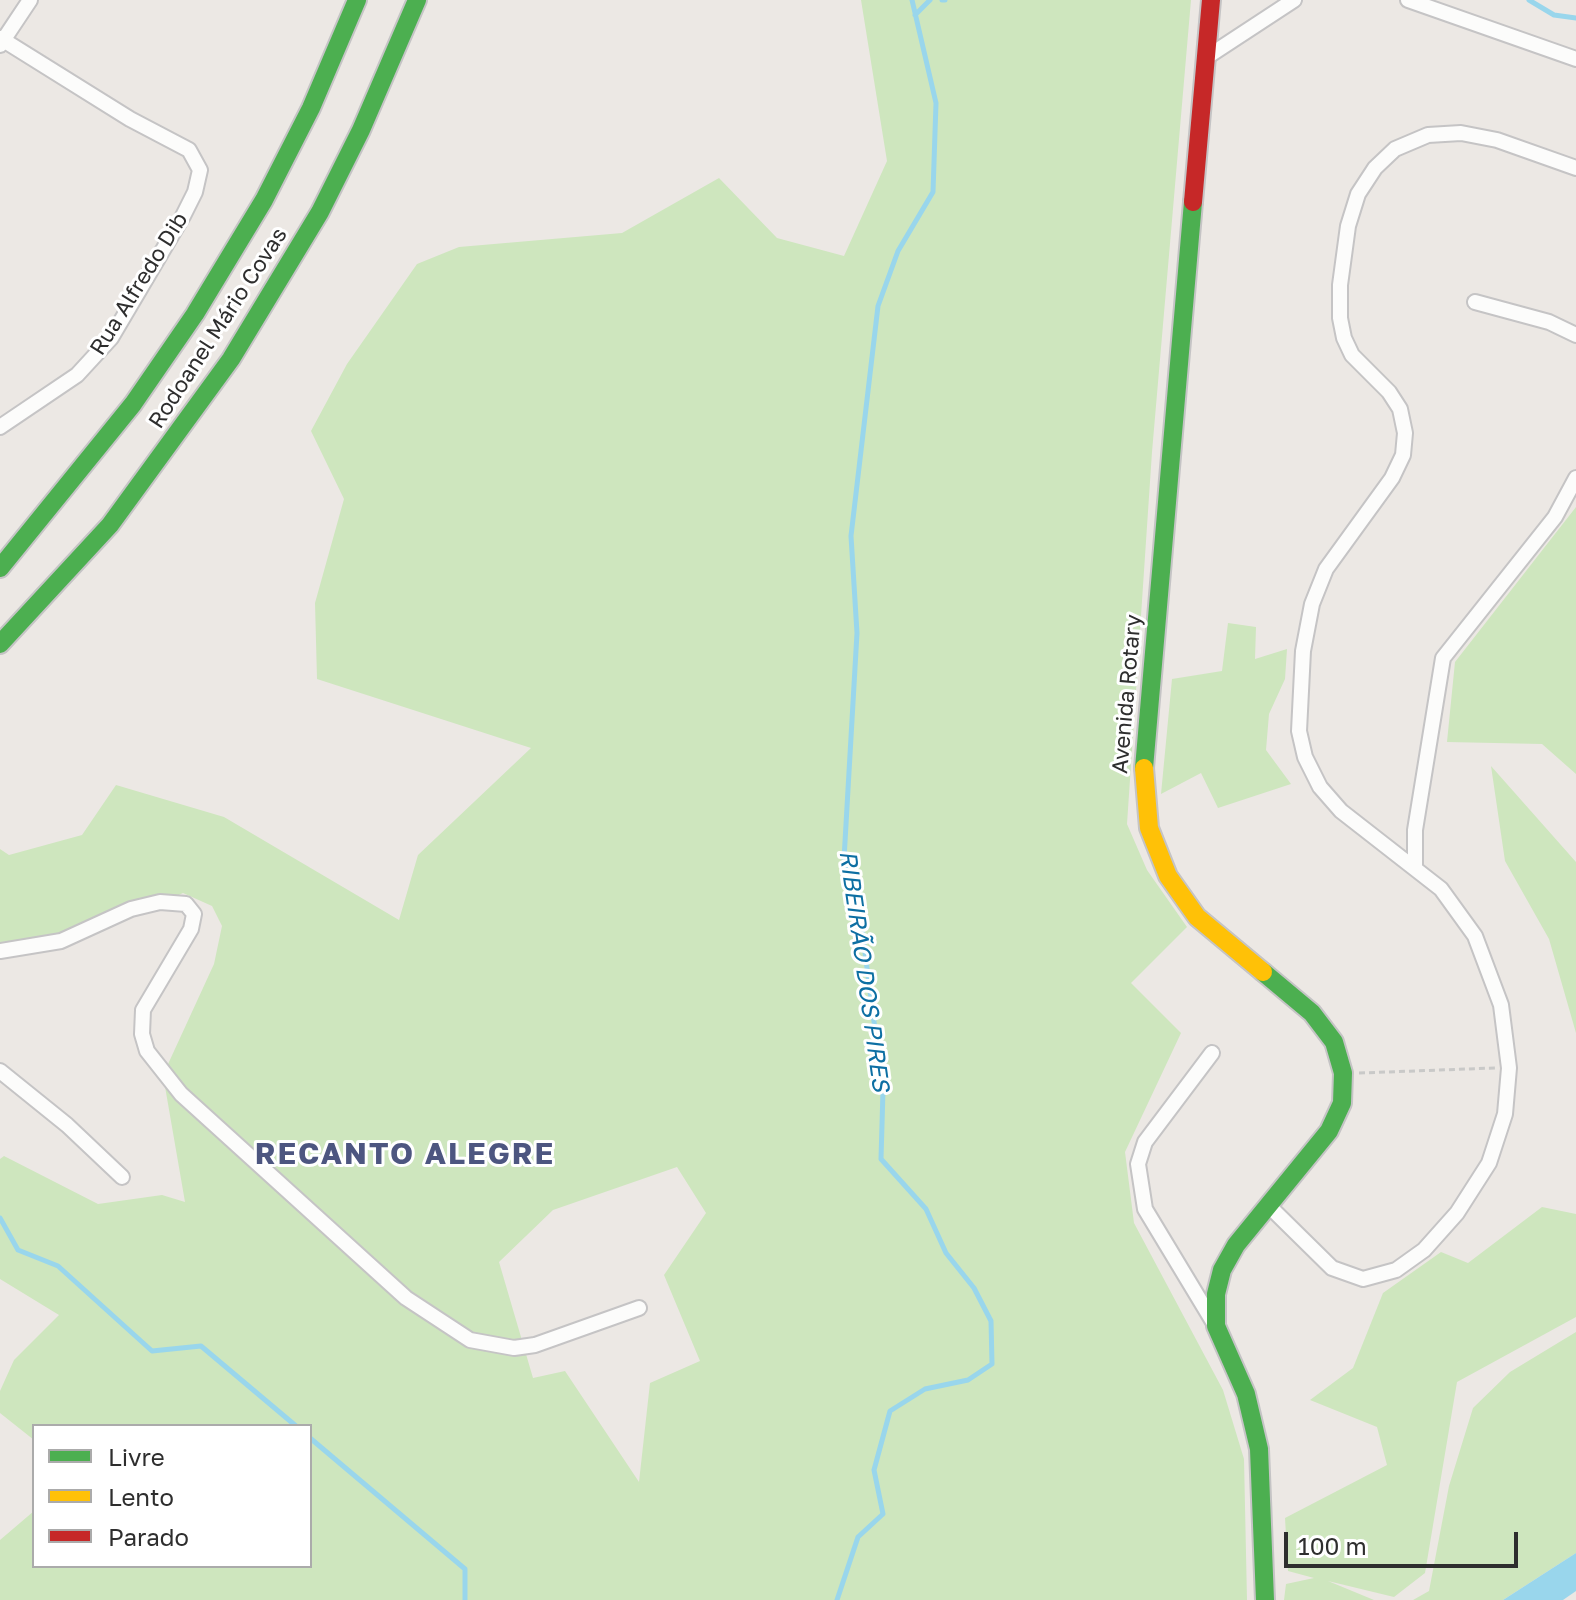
<!DOCTYPE html>
<meta charset="utf-8">
<style>
body{margin:0}
#map{position:relative;width:1576px;height:1600px;overflow:hidden;background:#ece8e4;font-family:"Golos Text",sans-serif}
canvas{display:block}
.legend{position:absolute;left:32px;top:1424px;width:280px;height:144px;box-sizing:border-box;background:#fff;border:2px solid #ababab;margin:0;padding:10px 14px;list-style:none;font-size:24px;color:#2e2e2e}
.legend li{display:flex;align-items:center;gap:16px;height:40px}
.legend b{width:40px;border:2px solid #ababab}
.scale{position:absolute;left:1284px;top:1532px;width:234px;height:36px;box-sizing:border-box;border:4px solid #2e2e2e;border-top:0;padding-left:10px;font-size:24px;line-height:28px;white-space:nowrap;color:#2e2e2e;-webkit-text-stroke:6px #fff;paint-order:stroke}
</style>
<div id="map">
<canvas width="1576" height="1600"></canvas>
<ul class="legend">
<li><b style="height:10px;background:#4caf50"></b>Livre</li>
<li><b style="height:10px;background:#ffc107"></b>Lento</li>
<li><b style="height:10px;background:#c62828"></b>Parado</li>
</ul>
<div class="scale">100 m</div>
</div>
<script>
const g = document.querySelector('canvas').getContext('2d');
g.lineJoin = 'round';
function paint(path, color) {
  g.fillStyle = color;
  g.fill(path, 'evenodd');
}
function poly(rows) {
  const path = new Path2D();
  for (const r of rows) {
    path.moveTo(r[0], r[1]);
    for (let i = 2; i < r.length; i += 2) path.lineTo(r[i], r[i + 1]);
  }
  return path;
}
function strokePath(path, color, width, dash) {
  g.strokeStyle = color;
  g.lineWidth = width;
  g.lineCap = dash ? 'butt' : 'round';
  g.setLineDash(dash || []);
  g.stroke(path);
}
function write(font, color, halo, rows, align = 'center') {
  g.font = font + ' "Golos Text",sans-serif';
  g.lineWidth = 6;
  g.setLineDash([]);
  g.textBaseline = 'middle';
  g.strokeStyle = halo;
  g.fillStyle = color;
  for (const [text, x, y, turn = 0] of rows) {
    g.save();
    g.translate(x, y);
    g.rotate((+turn || 0) * Math.PI / 180);
    g.textAlign = isNaN(turn) ? turn : align;
    if (halo) g.strokeText(text, 0, 0);
    g.fillText(text, 0, 0);
    g.restore();
  }
}
paint(poly([
 [861,0,1191,0,1152,452,1127,824,1147,870,1187,927,1131,983,1181,1033,1125,1152,1134,1223,1223,1390,1244,1459,1247,1600,0,1600,0,1540,34,1511,34,1566,310,1566,310,1426,34,1426,34,1440,0,1413,0,1391,14,1360,59,1315,0,1279,0,1159,4,1156,98,1204,162,1195,185,1202,163,1075,214,964,222,926,212,906,183,893,84,939,0,942,0,849,9,855,82,835,116,785,224,817,399,920,418,855,531,748,317,679,315,603,344,499,311,431,347,364,417,264,459,247,622,233,719,178,777,238,844,256,887,161],
 [677,1167,706,1213,664,1275,700,1361,650,1383,639,1482,565,1371,533,1378,499,1262,553,1210],
 [1576,507,1576,774,1542,744,1447,742,1455,662],
 [1228,623,1256,627,1255,659,1287,649,1285,679,1269,714,1266,750,1291,784,1218,808,1201,773,1161,794,1172,679,1222,671],
 [1491,766,1576,862,1576,1033,1549,939,1505,861],
 [1542,1207,1576,1214,1576,1317,1457,1382,1425,1573,1394,1597,1328,1581,1374,1600,1284,1600,1286,1584,1314,1578,1288,1571,1285,1518,1387,1465,1377,1427,1310,1400,1353,1368,1383,1293,1441,1252,1468,1263],
 [1576,1332,1576,1553,1503,1600,1413,1600,1429,1591,1449,1486,1473,1408,1510,1372]
]), '#cee6be');
paint(poly([
 [1576,1553,1576,1591,1563,1600,1503,1600]
]), '#99d6ec');
strokePath(poly([
 [942,0,945,0],
 [1529,0,1554,15,1576,18],
 [915,15,930,0],
 [0,1218,18,1250,58,1266,152,1351,201,1346,296,1426],
 [310,1438,465,1569,465,1600],
 [837,1600,858,1537,883,1514,874,1470,890,1411,925,1389,968,1380,992,1364,991,1321,974,1288,946,1253,926,1209,881,1159,883,1090,859,907,844,859,857,633,851,536,878,306,898,251,933,192,936,103,912,0]
]), '#99d6ec', 5);
const street = poly([
 [1408,0,1576,59],
 [0,38,130,119,189,150,200,170,195,192,183,216,111,338,77,375,0,427],
 [0,45,30,0],
 [1207,57,1294,0],
 [1475,302,1549,322,1576,335],
 [1415,867,1415,830,1443,658,1555,517,1576,478],
 [0,951,61,941,131,909,160,902,186,904,194,914,191,929,143,1010,142,1034,147,1051,181,1094,406,1298,470,1340,514,1348,535,1345,639,1308],
 [1212,1053,1145,1142,1138,1164,1145,1209,1215,1325],
 [0,1071,67,1125,122,1177],
 [1269,1206,1332,1268,1363,1279,1396,1270,1424,1250,1457,1213,1489,1163,1505,1114,1509,1068,1501,1005,1475,936,1441,889,1341,811,1320,787,1305,757,1299,731,1303,651,1312,604,1326,569,1392,478,1403,455,1405,433,1400,409,1389,392,1352,355,1344,338,1340,318,1340,285,1348,226,1358,194,1375,168,1395,149,1428,135,1461,133,1497,140,1576,168]
]);
const fast = poly([
 [0,568,133,404,195,314,264,200,311,108,357,0],
 [0,644,110,525,231,359,320,212,361,130,417,0],
 [1144,768,1193,202],
 [1263,972,1312,1013,1334,1042,1343,1073,1342,1103,1329,1131,1236,1245,1222,1270,1216,1294,1216,1326,1246,1394,1259,1449,1265,1600]
]);
const slow = poly([
 [1144,768,1149,828,1168,876,1197,917,1263,972]
]);
const jam = poly([
 [1193,202,1211,0]
]);
strokePath(street, '#c5c4c5', 18);
strokePath(fast, '#c5c4c5', 22);
strokePath(slow, '#c5c4c5', 22);
strokePath(jam, '#c5c4c5', 22);
strokePath(poly([
 [1359,1073,1495,1068]
]), '#c9c9c8', 3, [6, 4]);
strokePath(street, '#fcfcfb', 14);
strokePath(fast, '#4caf50', 18);
strokePath(slow, '#ffc107', 18);
strokePath(jam, '#c62828', 18);
write('22px', '#2e2e2e', '#fff', [
 ["Rua Alfredo Dib",139,284,-58],
 ["Rodoanel Mário Covas",218,328,-57],
 ["Avenida Rotary",1127,694,-85]
]);
write('italic 24px', '#0d6fa3', '#fff', [
 ["RIBEIRÃO DOS PIRES",864,971,82]
]);
g.letterSpacing = '2px';
write('bold 30px', '#4d5680', '#fff', [
 ["RECANTO ALEGRE",405,1154]
]);
g.letterSpacing = '0px';
</script>
